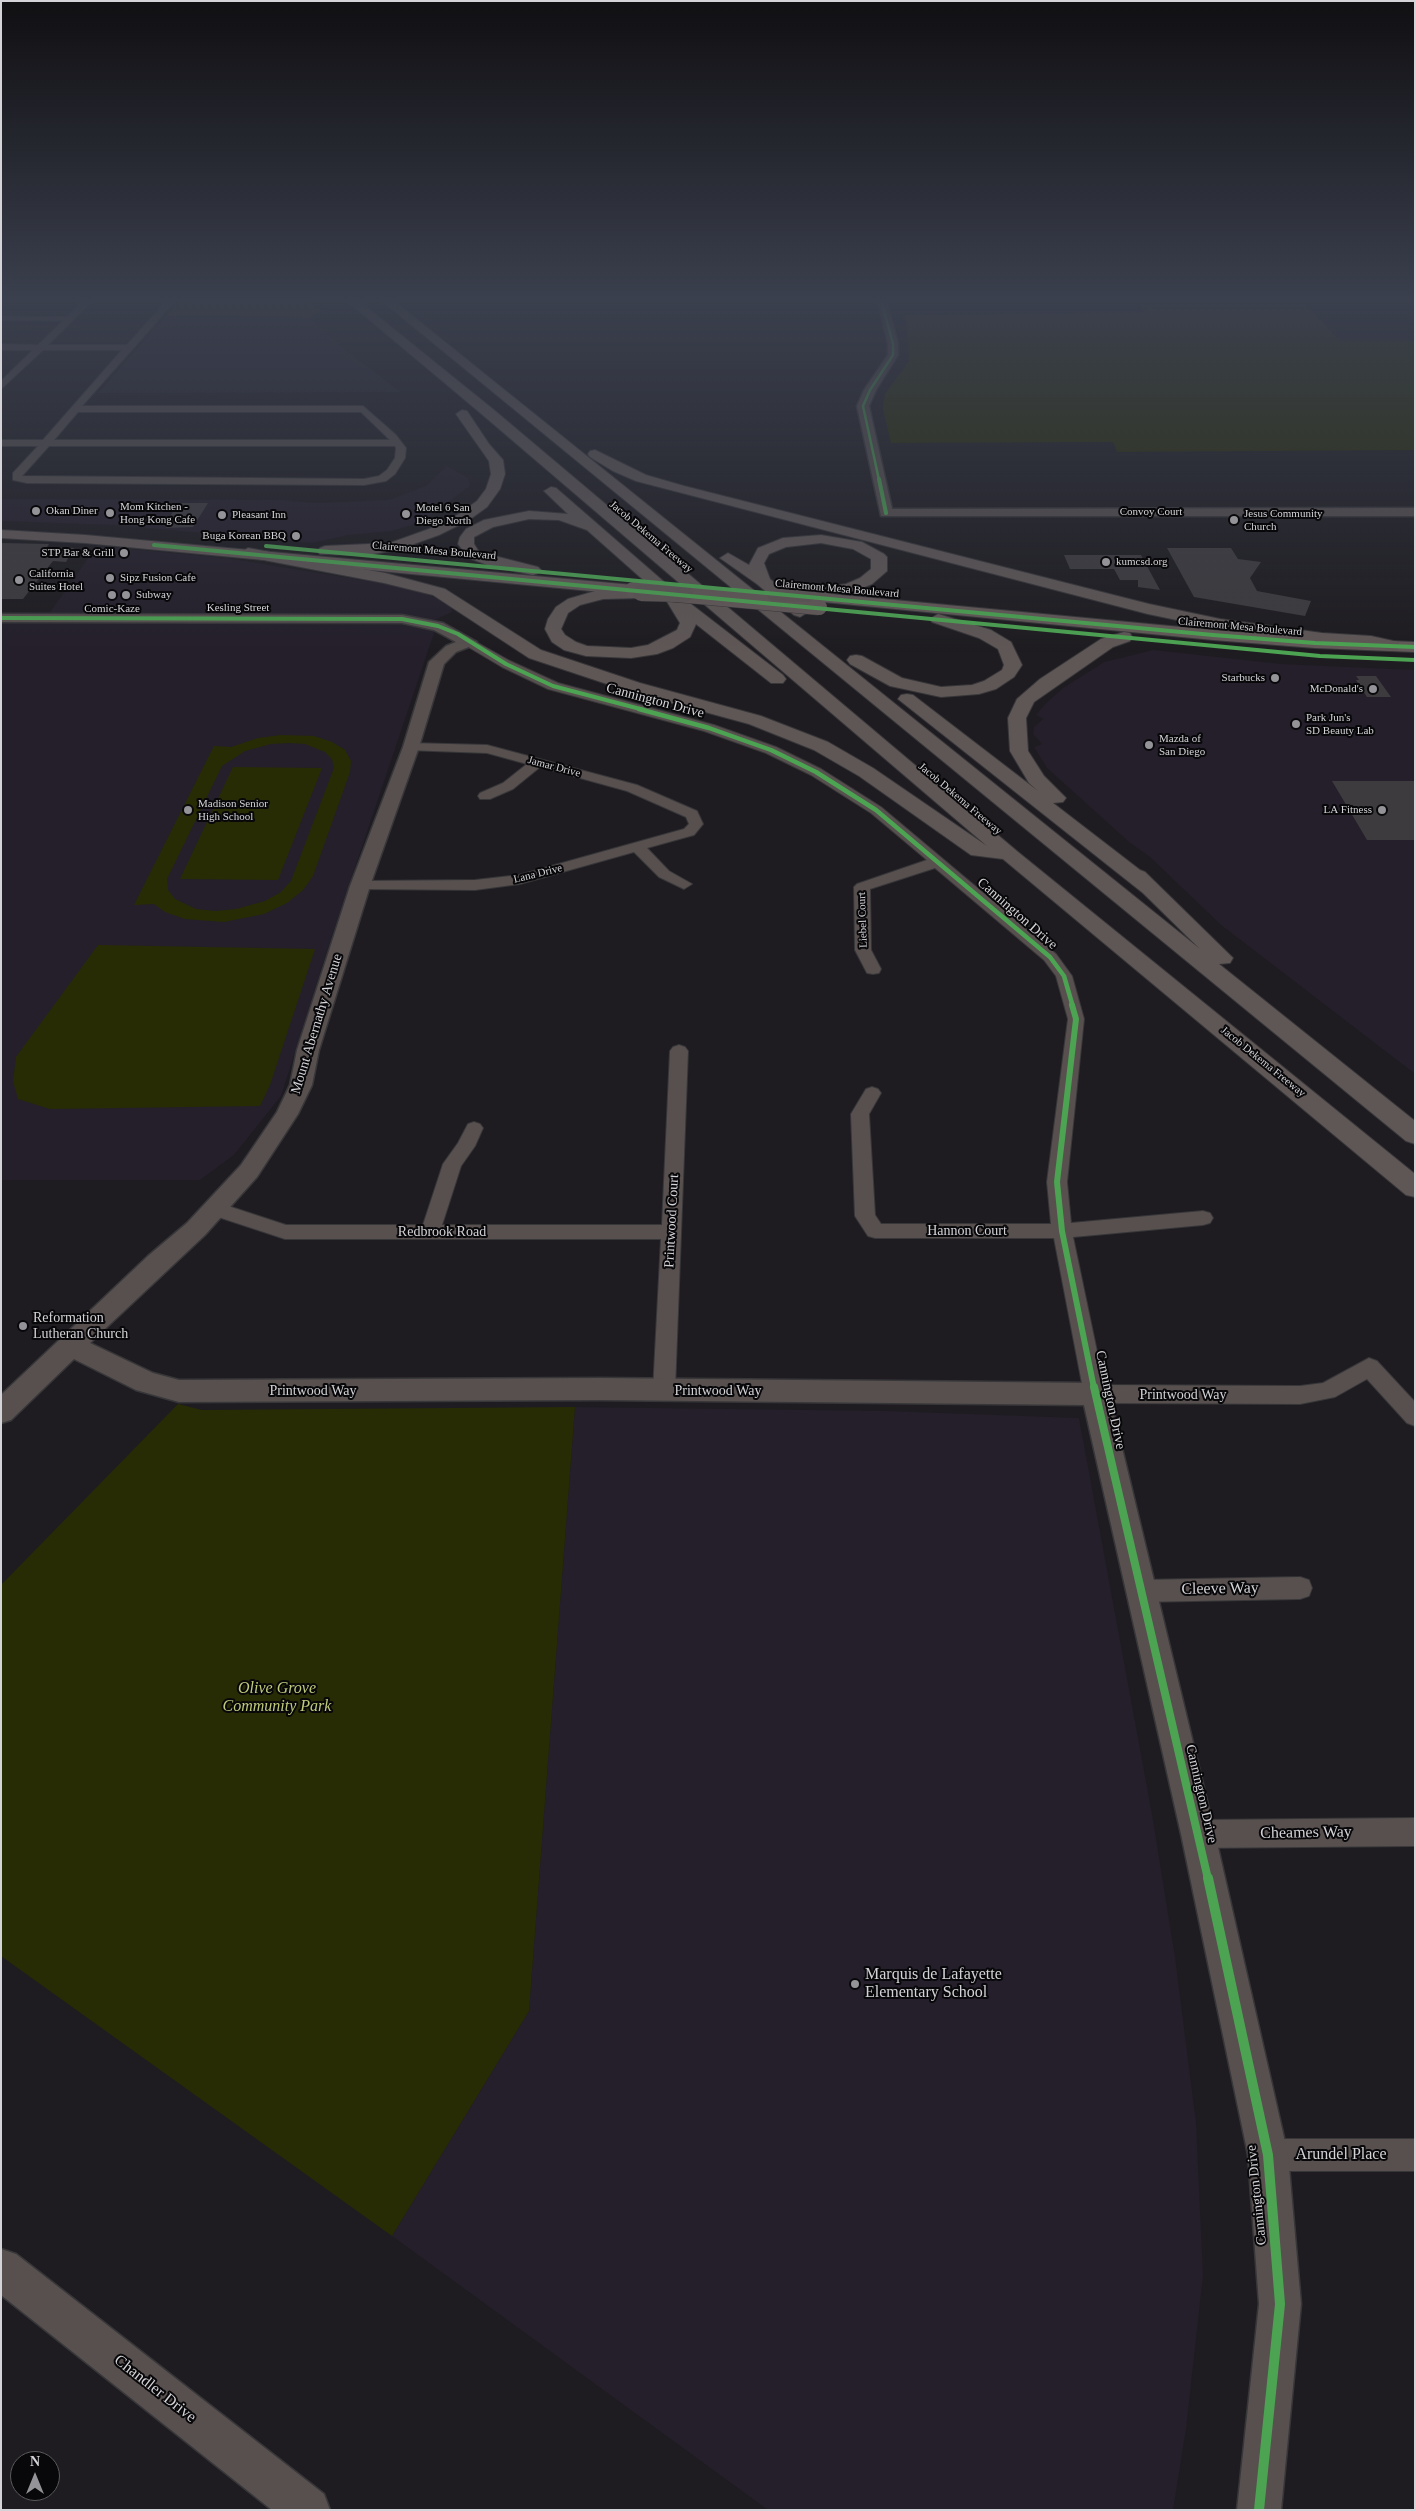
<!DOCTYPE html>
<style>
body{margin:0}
#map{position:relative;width:1416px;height:2511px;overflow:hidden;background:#1e1c20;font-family:Georgia,serif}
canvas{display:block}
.frame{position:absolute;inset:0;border:2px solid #d4d3d7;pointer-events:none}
.north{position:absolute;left:10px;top:2451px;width:50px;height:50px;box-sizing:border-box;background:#080709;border:1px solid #5a595b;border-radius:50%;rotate:0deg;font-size:14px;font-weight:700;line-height:20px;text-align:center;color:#d4d3d7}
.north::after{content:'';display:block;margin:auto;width:18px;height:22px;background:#949397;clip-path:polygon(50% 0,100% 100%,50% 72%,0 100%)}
</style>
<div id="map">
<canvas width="1416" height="2511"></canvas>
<div class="frame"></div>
<div class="north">N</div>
</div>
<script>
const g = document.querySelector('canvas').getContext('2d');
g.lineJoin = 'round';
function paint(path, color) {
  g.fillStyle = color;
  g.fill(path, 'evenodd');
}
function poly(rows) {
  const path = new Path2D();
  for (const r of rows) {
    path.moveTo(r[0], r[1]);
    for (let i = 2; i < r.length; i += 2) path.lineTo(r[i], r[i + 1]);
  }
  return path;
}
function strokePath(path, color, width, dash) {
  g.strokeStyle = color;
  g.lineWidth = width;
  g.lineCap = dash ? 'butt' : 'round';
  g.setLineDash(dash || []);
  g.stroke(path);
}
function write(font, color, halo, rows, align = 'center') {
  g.font = font + ' Georgia,serif';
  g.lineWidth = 4;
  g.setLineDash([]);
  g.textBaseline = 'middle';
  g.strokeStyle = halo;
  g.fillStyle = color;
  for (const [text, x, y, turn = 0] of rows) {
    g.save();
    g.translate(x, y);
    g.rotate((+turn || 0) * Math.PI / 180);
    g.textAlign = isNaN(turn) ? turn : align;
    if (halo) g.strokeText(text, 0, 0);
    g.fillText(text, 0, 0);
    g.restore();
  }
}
paint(poly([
 [166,316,308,317,350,354,401,392,98,393],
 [447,466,468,478,470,486,419,523,391,531,348,535,312,543,115,525,1,521,1,499,281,500,315,503,389,500,426,486],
 [97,546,226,558,380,583,421,591,451,605,452,612,434,620,333,616,48,615],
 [1,622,403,625,435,630,328,948,281,1096,234,1155,200,1180,1,1180],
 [1153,650,1282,664,1415,670,1415,1074,1221,925,1151,858,1129,842,1047,768,1034,747,1042,744,1033,734,1034,727,1043,719,1036,715,1045,704,1063,688,1104,662],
 [575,1407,887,1411,1079,1418,1152,1814,1175,1957,1196,2123,1203,2275,1186,2429,1173,2510,768,2510,392,2236,529,2011]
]), '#241f2a');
paint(poly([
 [180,301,309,301,322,310,308,317,166,316],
 [1140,305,1306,305,1340,341,1415,341,1415,450,1117,452,1113,442,891,443,883,409,885,394,909,361,907,321,903,315,1145,313],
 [281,735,314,736,332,742,345,750,351,761,350,772,313,876,303,890,287,903,264,914,224,922,185,919,165,912,154,904,134,905,214,746,231,747,258,738],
 [289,743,305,744,325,752,332,759,334,768,291,881,281,892,265,901,236,909,215,911,196,909,175,899,168,890,167,879,222,766,245,751,271,744],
 [233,767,322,768,278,880,180,879],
 [98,945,315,949,270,1085,260,1106,50,1109,18,1099,13,1081,16,1057],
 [178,1404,202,1410,575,1407,529,2011,392,2236,1,1956,1,1585]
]), '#282c05');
paint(poly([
 [180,503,208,503,193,527,166,528,168,522,166,521],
 [1,543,49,544,47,547,74,548,66,562,53,561,23,599,1,599],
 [1167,548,1231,548,1238,559,1261,562,1250,578,1257,591,1311,601,1305,616,1194,597],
 [1064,555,1141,555,1160,590,1138,587,1138,580,1120,580,1114,569,1070,569],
 [1356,676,1376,676,1391,697,1367,697,1356,680,1359,680],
 [1332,781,1415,781,1415,840,1367,840]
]), '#3d3b3e');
const minor = poly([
 [83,301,92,301,48,345,127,345,166,301,175,301,82,406,363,406,396,435,406,448,405,458,395,474,386,481,364,485,27,483,13,480,13,473,38,446,1,446,1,440,43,440,122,350,43,350,1,389,1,381,33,350,1,350,1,344,38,345,63,321,1,320,1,316,67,317,83,301],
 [78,412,361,412,390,440,54,440,78,412],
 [49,446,395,446,396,448,395,458,387,470,379,476,364,479,22,476,49,446],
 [469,638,510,661,558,683,714,725,776,747,821,769,881,807,1056,954,1072,976,1084,1019,1067,1182,1071,1223,1203,1211,1210,1213,1213,1218,1210,1223,1203,1225,1073,1237,1104,1385,1300,1386,1323,1383,1369,1358,1377,1361,1415,1402,1415,1426,1407,1423,1367,1379,1335,1397,1300,1404,1095,1403,1087,1400,1084,1394,1054,1238,875,1238,868,1236,855,1216,851,1114,866,1089,872,1087,878,1089,881,1093,869,1114,875,1215,881,1224,1051,1224,1047,1182,1068,1019,1056,976,1044,960,935,868,870,889,871,950,881,969,879,973,873,974,867,973,855,950,854,887,857,884,927,860,871,813,811,775,766,753,704,731,548,689,502,667,465,645,463,642,469,638],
 [411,743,487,745,637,785,697,811,703,824,694,835,647,848,669,871,692,884,684,889,659,877,634,852,520,884,475,890,355,889,352,886,355,883,360,881,475,880,519,875,684,829,689,824,686,817,627,791,540,767,513,789,490,799,480,799,478,796,480,793,503,783,527,764,487,753,406,750,404,747,406,744,411,743],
 [679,1045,685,1047,688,1051,675,1390,672,1396,664,1399,656,1396,653,1390,661,1239,285,1239,209,1214,206,1209,209,1204,216,1202,286,1225,423,1225,443,1164,458,1143,468,1124,474,1122,480,1124,483,1128,475,1146,461,1166,442,1225,662,1225,670,1051,673,1047,679,1045],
 [1300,1577,1309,1580,1312,1588,1309,1596,1300,1599,1140,1602,1131,1599,1128,1591,1131,1583,1140,1580,1300,1577],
 [1415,1818,1415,1846,1198,1848,1188,1844,1184,1834,1188,1824,1198,1820,1415,1818],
 [1268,2139,1415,2139,1415,2171,1268,2171,1257,2166,1252,2155,1257,2144,1268,2139]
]);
const tertiary = poly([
 [878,301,887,303,898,344,898,355,876,390,869,406,892,509,1415,508,1415,516,881,516,857,406,864,390,888,355,888,344,878,301],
 [1,614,402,615,443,623,477,642,474,645,456,652,444,664,419,747,370,886,319,1050,312,1085,298,1114,257,1177,205,1235,90,1343,153,1373,179,1380,600,1378,1095,1383,1105,1386,1109,1394,1215,1834,1288,2155,1301,2304,1281,2510,1237,2510,1259,2304,1248,2155,1181,1834,1084,1405,600,1400,179,1402,136,1390,74,1359,11,1420,1,1423,1,1395,148,1256,187,1223,241,1165,277,1112,290,1085,297,1050,350,886,403,747,429,662,446,646,456,642,434,630,402,623,1,622,1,614],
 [1,2249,16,2254,324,2494,330,2510,272,2510,1,2295,1,2249]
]);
const primary = poly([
 [1,530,85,535,633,585,641,590,633,595,85,543,1,538,1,530],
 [809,592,1213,630,1315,638,1415,642,1415,652,1315,648,1213,640,803,600,801,597,803,594,809,592]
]);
const motorway = poly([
 [347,301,359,301,494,410,1018,852,1415,1174,1415,1197,1406,1195,1003,859,971,855,859,776,814,750,749,724,628,691,529,658,433,595,384,583,243,556,240,553,248,548,385,573,445,589,541,650,640,683,761,716,828,742,873,768,987,846,484,416,347,301],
 [382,301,394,301,1200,949,1143,893,898,699,901,695,907,694,913,695,1038,791,1029,783,1010,751,1008,718,1017,699,1040,679,1101,639,1124,632,1130,633,1132,637,1130,641,1113,647,1034,702,1026,718,1028,751,1044,776,1066,798,1063,802,1053,803,1140,870,1145,872,1233,958,1230,963,1219,964,1415,1121,1415,1144,1406,1141,382,301],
 [462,410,467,411,489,444,503,460,505,474,500,489,487,507,469,520,439,535,397,550,367,555,320,554,317,551,320,548,325,546,390,543,429,529,459,514,477,501,486,489,491,474,489,461,456,414,462,410],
 [595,450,646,475,684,486,1149,604,1220,619,1322,633,1371,636,1398,642,1400,646,1398,650,1392,651,1371,646,1322,643,1220,629,1148,614,636,481,613,471,590,457,588,454,590,451,595,450],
 [551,487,556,488,678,594,783,675,786,679,783,683,771,683,696,624,690,637,673,648,657,654,631,658,586,656,564,650,552,642,545,629,548,619,556,607,568,599,602,589,641,588,649,593,641,598,603,599,580,605,568,613,561,629,565,635,576,642,587,646,631,648,648,645,677,630,680,623,666,600,587,530,559,520,529,519,493,527,474,537,474,544,479,552,538,567,541,570,538,573,533,575,490,566,469,558,458,544,460,537,466,529,484,520,529,511,568,514,544,491,551,487],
 [821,535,862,542,884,554,887,557,887,571,872,584,855,591,807,599,799,594,801,591,846,584,860,578,871,569,871,559,853,549,821,543,786,547,769,554,764,563,770,579,806,609,808,612,800,617,794,615,757,584,720,558,728,553,749,565,758,548,783,538,821,535],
 [938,614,991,630,1011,642,1022,665,1014,677,996,689,979,694,941,697,890,686,850,664,847,660,850,656,856,655,862,656,902,678,941,687,972,685,984,681,1002,670,1004,665,998,649,979,638,932,622,930,619,938,614]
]);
strokePath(minor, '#373639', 2);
strokePath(tertiary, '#373639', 3);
strokePath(primary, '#373639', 2);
strokePath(motorway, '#373639', 2);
paint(minor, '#57504f');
paint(tertiary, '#57504f');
paint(primary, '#635958');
paint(motorway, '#5f5756');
const primaryBridge = poly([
 [633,590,819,607]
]);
const motorwayBridge = poly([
 [641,593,685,594],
 [775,594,807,594]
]);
strokePath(primaryBridge, '#373639', 17, []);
strokePath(motorwayBridge, '#373639', 17, []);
strokePath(primaryBridge, '#635958', 16);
strokePath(motorwayBridge, '#5f5756', 16);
strokePath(poly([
 [879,480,863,406,870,390,893,355,893,344,882,303]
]), '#4ca352', 2.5);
strokePath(poly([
 [879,479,886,513],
 [154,545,1320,656,1415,660],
 [266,546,1213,635,1315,643,1415,647],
 [1,618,402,619,438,626,458,634,506,664,553,686,644,710]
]), '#4ca352', 4);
strokePath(poly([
 [639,709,709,728,771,750,816,772,876,810,1050,957,1064,976,1073,1007]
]), '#4ca352', 4.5);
strokePath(poly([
 [1072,1005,1076,1019,1057,1182,1062,1231,1094,1388]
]), '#4ca352', 6);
strokePath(poly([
 [1094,1387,1208,1879]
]), '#4ca352', 8);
strokePath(poly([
 [1208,1878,1268,2155,1280,2304,1259,2510]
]), '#4ca352', 10);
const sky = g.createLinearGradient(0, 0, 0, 653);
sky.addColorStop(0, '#100f12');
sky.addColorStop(0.46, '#3b404e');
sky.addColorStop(1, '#3b404e00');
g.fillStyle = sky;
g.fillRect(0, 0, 1416, 653);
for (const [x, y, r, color] of [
 [36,511,5,"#949397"],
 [110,513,5,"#949397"],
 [406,514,5,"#949397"],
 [222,515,5,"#949397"],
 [1234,520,5,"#949397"],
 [296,536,5,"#949397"],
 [124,553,5,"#949397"],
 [1106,562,5,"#949397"],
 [110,578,5,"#949397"],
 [19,580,5,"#949397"],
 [112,595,5,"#949397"],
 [126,595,5,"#949397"],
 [1275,678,5,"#949397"],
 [1373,689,5,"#949397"],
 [1296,724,5,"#949397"],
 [1149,745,5,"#949397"],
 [188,810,5,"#949397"],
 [1382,810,5,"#949397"],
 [23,1326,5,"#949397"],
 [855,1984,5,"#949397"]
]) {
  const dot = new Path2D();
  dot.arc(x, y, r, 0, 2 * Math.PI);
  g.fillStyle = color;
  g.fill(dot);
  strokePath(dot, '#080709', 2);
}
write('11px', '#d4d3d7', '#080709', [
 ["Mom Kitchen -",120,507],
 ["Hong Kong Cafe",120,520],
 ["Motel 6 San",416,508],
 ["Diego North",416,521],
 ["Okan Diner",46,511],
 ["Jesus Community",1244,514],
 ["Church",1244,527],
 ["Pleasant Inn",232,515],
 ["Buga Korean BBQ",286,536,"right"],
 ["STP Bar & Grill",114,553,"right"],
 ["kumcsd.org",1116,562],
 ["California",29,574],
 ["Suites Hotel",29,587],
 ["Sipz Fusion Cafe",120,578],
 ["Subway",136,595],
 ["Comic-Kaze",112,609,"center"],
 ["Starbucks",1265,678,"right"],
 ["McDonald's",1363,689,"right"],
 ["Park Jun's",1306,718],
 ["SD Beauty Lab",1306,731],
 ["Mazda of",1159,739],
 ["San Diego",1159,752],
 ["Madison Senior",198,804],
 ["High School",198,817],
 ["LA Fitness",1372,810,"right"]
], 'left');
write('11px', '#d4d3d7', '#080709', [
 ["Convoy Court",1151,512],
 ["Jacob Dekema Freeway",651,537,40],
 ["Clairemont Mesa Boulevard",434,551,5],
 ["Clairemont Mesa Boulevard",837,589,5],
 ["Kesling Street",238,608],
 ["Clairemont Mesa Boulevard",1240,627,5],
 ["Jamar Drive",554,767,15],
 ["Jacob Dekema Freeway",960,799,40],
 ["Lana Drive",538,874,-14],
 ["Liebel Court",863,920,-92],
 ["Jacob Dekema Freeway",1263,1062,39]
]);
write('14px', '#d4d3d7', '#080709', [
 ["Cannington Drive",655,701,15],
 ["Cannington Drive",1017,914,41],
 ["Mount Abernathy Avenue",317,1024,-73],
 ["Printwood Court",672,1221,-87],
 ["Hannon Court",967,1231],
 ["Redbrook Road",442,1232],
 ["Printwood Way",313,1391],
 ["Printwood Way",718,1391],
 ["Printwood Way",1183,1395],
 ["Cannington Drive",1110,1400,78],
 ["Cannington Drive",1201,1794,77],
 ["Cannington Drive",1257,2195,-96]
]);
write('14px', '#d4d3d7', '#080709', [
 ["Reformation",33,1318],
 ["Lutheran Church",33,1334]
], 'left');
write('16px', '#d4d3d7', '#080709', [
 ["Cleeve Way",1220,1589,-1],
 ["Cheames Way",1306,1833,-1],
 ["Arundel Place",1341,2155],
 ["Chandler Drive",155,2389,38]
]);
write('italic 16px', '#bfca7b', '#080709', [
 ["Olive Grove",277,1689],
 ["Community Park",277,1707]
]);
write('16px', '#d4d3d7', '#080709', [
 ["Marquis de Lafayette",865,1975],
 ["Elementary School",865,1993]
], 'left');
</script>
